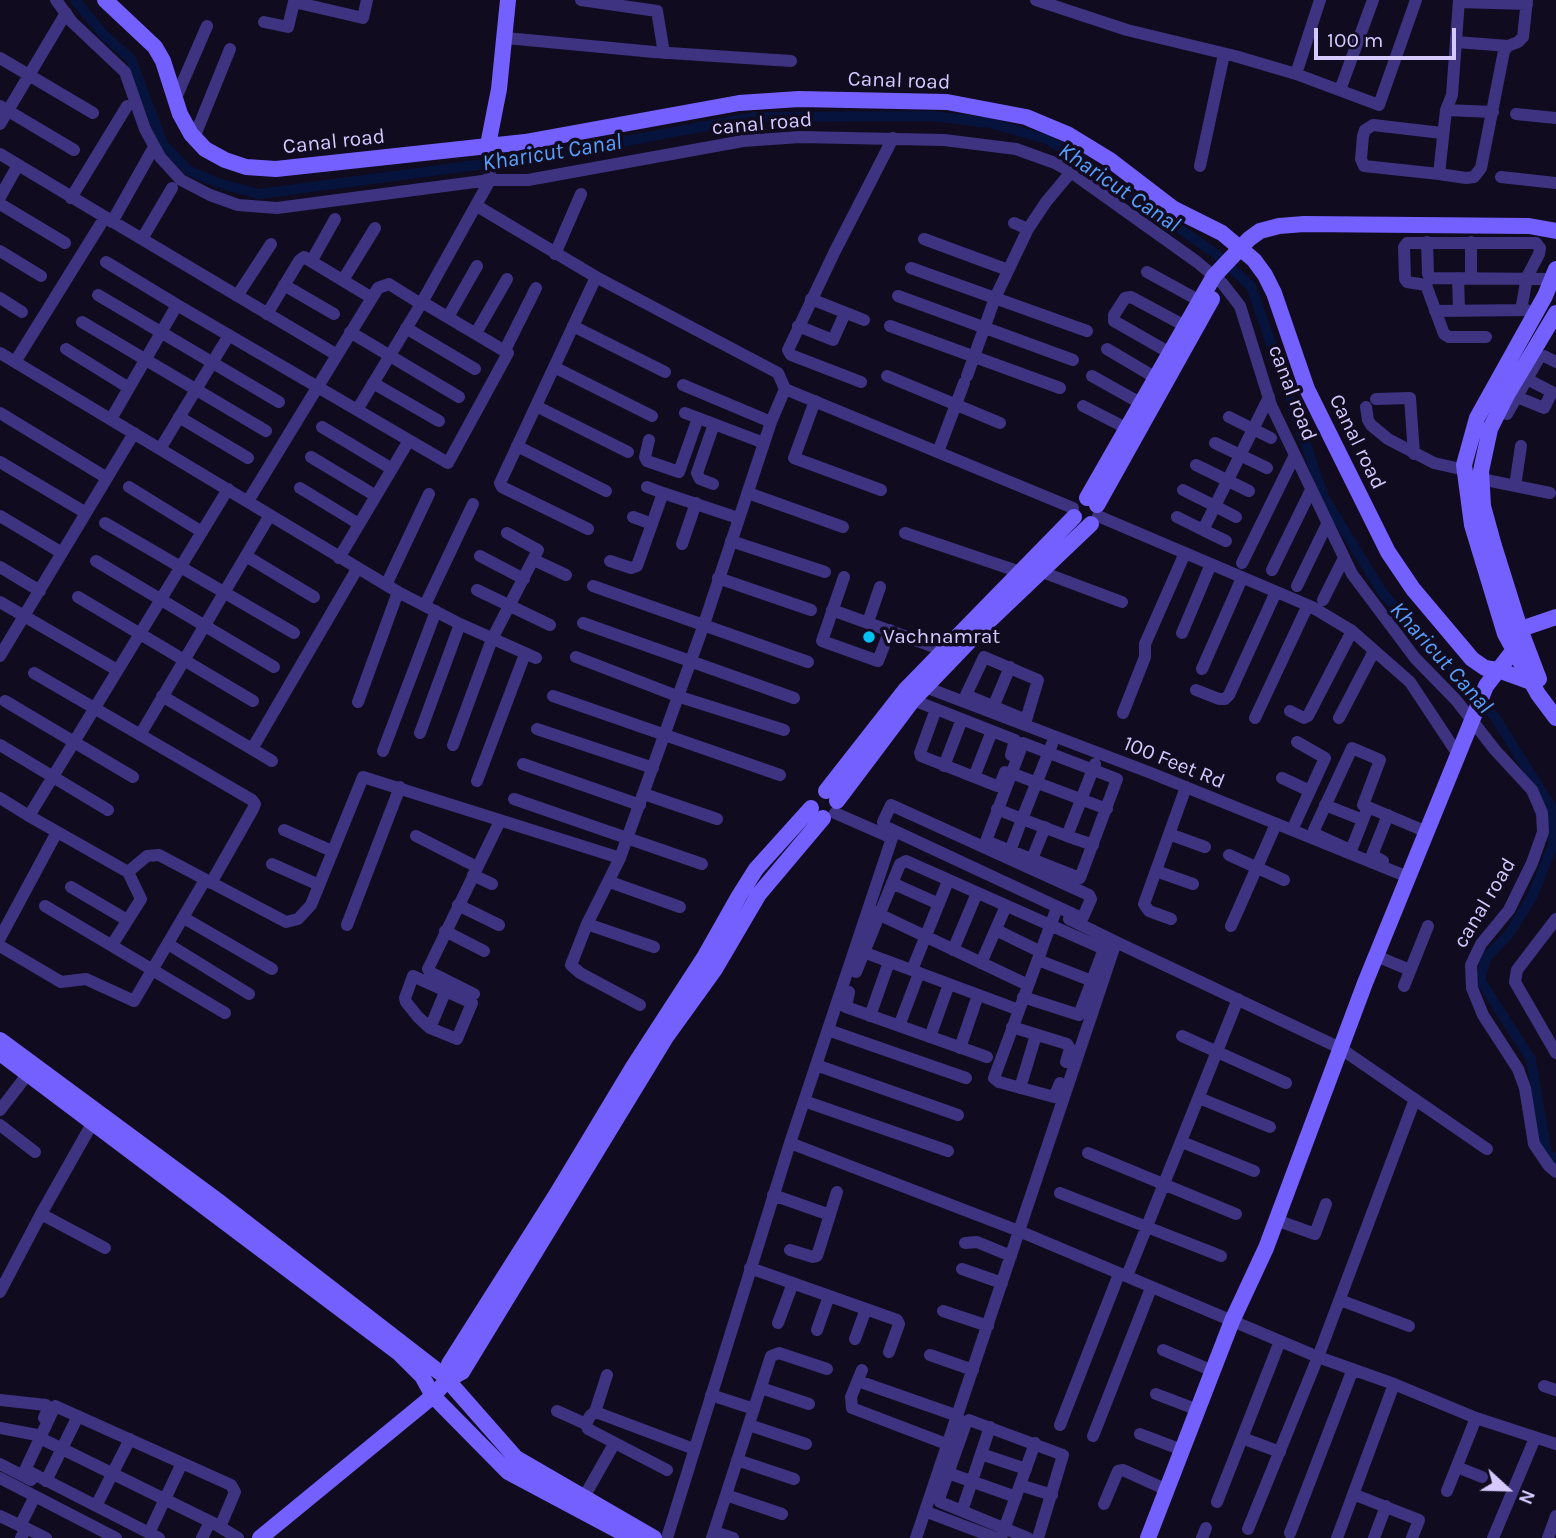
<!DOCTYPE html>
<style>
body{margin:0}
#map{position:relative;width:1556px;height:1538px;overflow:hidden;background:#100b1f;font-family:Karla,sans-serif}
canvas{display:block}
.north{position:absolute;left:1472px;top:1454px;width:70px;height:70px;-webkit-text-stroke:5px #100b1f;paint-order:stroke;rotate:112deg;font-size:19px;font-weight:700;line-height:28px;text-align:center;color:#d5c9ff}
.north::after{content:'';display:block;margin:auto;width:24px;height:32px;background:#d5c9ff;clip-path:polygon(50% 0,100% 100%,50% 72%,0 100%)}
.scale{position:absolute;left:1314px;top:28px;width:142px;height:32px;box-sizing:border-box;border:4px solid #d5c9ff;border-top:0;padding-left:9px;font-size:21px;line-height:24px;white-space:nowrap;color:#d5c9ff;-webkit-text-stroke:5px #100b1f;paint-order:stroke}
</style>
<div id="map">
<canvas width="1556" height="1538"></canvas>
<div class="north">N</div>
<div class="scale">100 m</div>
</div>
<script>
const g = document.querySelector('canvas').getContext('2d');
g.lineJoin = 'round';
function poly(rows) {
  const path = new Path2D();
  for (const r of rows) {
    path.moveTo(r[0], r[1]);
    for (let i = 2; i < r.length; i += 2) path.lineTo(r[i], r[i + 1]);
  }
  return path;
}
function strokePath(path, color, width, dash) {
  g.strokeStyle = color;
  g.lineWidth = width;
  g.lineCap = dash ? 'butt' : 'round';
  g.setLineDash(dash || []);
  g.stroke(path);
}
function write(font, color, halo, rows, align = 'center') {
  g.font = font + ' Karla,sans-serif';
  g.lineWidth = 7;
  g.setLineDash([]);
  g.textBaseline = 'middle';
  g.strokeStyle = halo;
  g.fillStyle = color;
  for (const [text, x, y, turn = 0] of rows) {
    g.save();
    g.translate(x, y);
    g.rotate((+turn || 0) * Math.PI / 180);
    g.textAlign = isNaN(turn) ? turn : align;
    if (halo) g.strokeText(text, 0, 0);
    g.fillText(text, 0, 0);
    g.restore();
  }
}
strokePath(poly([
 [75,0,104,35,131,59,163,144,188,170,218,183,259,194,545,156,755,117,934,116,990,123,1046,139,1078,157,1216,254,1251,286,1324,497,1382,592,1495,717,1552,808,1553,845,1532,897,1509,934,1486,958,1480,980,1531,1059,1547,1153,1556,1159]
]), '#06143d', 10);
strokePath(poly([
 [56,0,72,22,125,72,145,129,160,157,181,180,210,195,238,205,277,208,490,180,528,180,743,141,800,137,944,140,1016,149,1055,163,1071,172,1197,262,1222,283,1240,306,1271,405,1352,574,1415,658,1456,700,1495,750,1532,790,1542,813,1543,832,1532,863,1509,910,1481,944,1471,965,1472,988,1483,1015,1518,1069,1525,1088,1534,1144,1549,1166,1556,1172],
 [581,0,657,11,664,53],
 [1036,0,1127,30,1235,56,1296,74],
 [1320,0,1296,74,1379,105,1416,0],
 [1459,0,1452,95,1446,110,1439,174,1466,178,1474,177,1481,168,1504,51,1508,46,1518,42,1523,37,1527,0],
 [1459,2,1527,4],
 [264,22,288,27,294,2,363,18,367,0],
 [506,38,654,52,791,61],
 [1456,42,1508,46],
 [0,58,93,113],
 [1340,90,1373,0],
 [175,100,207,26],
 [0,106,74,150],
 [1446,110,1493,112],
 [1516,114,1556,118],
 [0,124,66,13],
 [194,138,230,49],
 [0,154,105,217],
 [1200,166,1224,54],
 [1439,174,1364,166,1361,159,1363,136,1365,130,1373,125,1442,133],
 [1501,177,1556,183],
 [0,197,18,165],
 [71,198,127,106],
 [0,204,65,243],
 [477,206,596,277,778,373,785,389],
 [112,222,154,147],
 [1014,223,1028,229],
 [142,239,172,188],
 [924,239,1008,270],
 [1427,242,1428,274,1431,278,1552,279],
 [1471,242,1471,278],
 [0,251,41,276],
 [555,254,581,194],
 [312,260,335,219],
 [106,262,177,305],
 [911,268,1087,331],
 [1147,272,1200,301],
 [1458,278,1459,310],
 [343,280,375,228],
 [284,285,334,314],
 [98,295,279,402],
 [237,296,271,244],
 [898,296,1073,360],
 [0,298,22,312],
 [811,299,864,320],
 [1435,311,1527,310],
 [267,314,299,261,304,257,372,298],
 [448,317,477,266],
 [82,322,266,431],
 [573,326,665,372],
 [798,326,833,340,845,313],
 [890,326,1060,388],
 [406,328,475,369],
 [350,332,459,397],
 [476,333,507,279],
 [1486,337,1449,337,1444,334,1426,285,1407,282,1405,279,1404,247,1407,243,1536,243,1540,248,1539,254,1527,277,1521,310],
 [66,349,129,388],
 [1107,349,1156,378],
 [505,350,536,288],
 [0,353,398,592,460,624,536,658],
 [1170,353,1114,321,1114,315,1125,298,1131,297,1185,326],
 [15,362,105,217,337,355],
 [554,367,652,416],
 [887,376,1000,423],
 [967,376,995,298,1028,229,1046,202,1071,172],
 [1092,376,1142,404],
 [861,382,791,355,788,350,834,253,893,138],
 [373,383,439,421],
 [683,385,771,422],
 [1517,397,1544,408,1552,392,1527,379],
 [1376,399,1410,398,1414,454],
 [815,401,794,458,881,490],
 [536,406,628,452],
 [1083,406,1128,429],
 [1366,407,1368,420,1371,425,1388,439,1434,463,1465,470],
 [357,410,421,304],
 [0,413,107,478],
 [685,413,764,443],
 [1507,414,1539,358,1544,356,1556,362],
 [179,417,248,458],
 [1229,417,1271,438],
 [111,419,177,305,448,463,508,353,422,302],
 [322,427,392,469],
 [649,440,645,457,647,461,679,472,698,418],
 [1215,443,1267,468],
 [517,446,606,491],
 [160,449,229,335],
 [938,452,964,383],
 [311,457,376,496],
 [0,462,86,513],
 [1196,465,1249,491],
 [1481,479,1550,493],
 [713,484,700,479,697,473,714,424],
 [1515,486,1521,446],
 [129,487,202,532],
 [647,487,663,493],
 [300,488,359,524],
 [228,489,29,816,128,872,147,856,159,855,286,922,298,919,311,905,363,777,620,858,703,627,771,422,785,389,1073,508],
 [1183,490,1215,506,1203,530,1226,541],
 [748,493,843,527],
 [248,501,378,288,389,284,421,304,490,180,488,145],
 [0,516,62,553],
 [1098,516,1312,607,1352,631,1410,682,1459,756],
 [633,517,652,524],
 [1177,517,1203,530],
 [1236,517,1215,506,1269,397],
 [105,523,294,633],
 [588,529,502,487,500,483,596,277],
 [905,533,1020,572],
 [731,541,825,572],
 [682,544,696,503],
 [246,556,314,597],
 [480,556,524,579],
 [339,558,408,442],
 [534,560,566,575],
 [96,561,274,667],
 [610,561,631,568,637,566,663,493,738,518],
 [1242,563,1295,455],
 [0,567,40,591],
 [1272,570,1311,490],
 [1042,572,1122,602],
 [844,577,822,641,878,661,890,630],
 [718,578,811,610],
 [386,585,429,494],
 [593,586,808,662],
 [1297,586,1327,524],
 [477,590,550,625],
 [78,597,253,701],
 [1323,600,1344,558],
 [0,602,117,670],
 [425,605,473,504],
 [832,610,943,650],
 [868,622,880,587],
 [583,623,794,698],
 [1182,633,1211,564],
 [0,656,134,433],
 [576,657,677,696,784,730],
 [984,657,1038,680,1026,720,966,695,984,657],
 [1202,669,1242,578],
 [34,673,252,800,255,804,253,809,211,883],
 [925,687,1151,773,1408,877],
 [1196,690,1219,699,1225,699,1229,695,1275,594],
 [162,696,252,749,357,569],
 [553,696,780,775],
 [913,700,1015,740,1011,755],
 [5,701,133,777],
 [358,702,398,592],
 [936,709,920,753,921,756,997,786,1000,785,1005,772],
 [1290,711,1304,718,1308,716,1352,631],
 [991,712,1010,667],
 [1123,713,1145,657,1145,644,1185,553],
 [1255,718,1307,607],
 [1339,718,1374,651],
 [537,729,653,768],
 [420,733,460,624],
 [140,735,270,515],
 [1023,743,1117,779,1080,878,986,841,1023,743],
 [1052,744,1022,819,1067,836,1095,764],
 [0,745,108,810],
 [453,745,492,639,538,550,507,533],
 [252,749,272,761],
 [383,751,436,611],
 [523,764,640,805],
 [944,766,962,719],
 [1011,773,1107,809],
 [974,777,992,731],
 [1282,778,1310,791],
 [477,781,525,654],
 [644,794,717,819],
 [0,798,29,816],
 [514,799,702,864],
 [891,805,1089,895,1091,899,1083,917,1077,916,884,826,883,822,891,805],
 [1325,805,1363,820],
 [1368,807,1352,848,1348,849,1315,834,1314,830,1352,748,1380,760,1363,805,1427,832],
 [997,809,1022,819,1010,851],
 [284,830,332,851],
 [1292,830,1325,758,1297,742],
 [1169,834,1205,847],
 [416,836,477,867],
 [1067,836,1093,845],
 [1229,855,1284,880],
 [620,858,587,924,571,965,580,973,640,1005],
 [1032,859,1045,827],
 [1383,861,1372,855,1388,815],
 [272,864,319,885],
 [1156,871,1193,884],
 [473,875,492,884],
 [610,882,680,907],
 [892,883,939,904],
 [71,887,127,920],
 [458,905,499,925],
 [45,906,225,1013],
 [872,911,1028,985],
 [1055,913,994,1078,999,1082,1054,1097,1060,1083],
 [184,918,272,969],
 [1069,919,1116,942],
 [1171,919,1149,911,1144,904,1186,787],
 [1556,919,1517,970,1515,982,1556,1053],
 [587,924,654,947],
 [347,925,400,787],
 [1231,926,1276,824],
 [996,930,1041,952],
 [445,931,484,951],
 [0,938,57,832],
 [168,944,249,994],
 [112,945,141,899,128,872],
 [0,946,61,982,86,979,134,1001,205,880],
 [855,949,1019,1010],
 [953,950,977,893],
 [1376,956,1410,970],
 [1038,960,1092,981],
 [981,963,1006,906],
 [912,970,948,881],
 [856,972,900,864,906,861,1104,949,1079,1015,1023,997],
 [413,976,472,1003,457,1039,430,1028,418,1017,406,1002,405,998,413,976],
 [1404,986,1428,926],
 [849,992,846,1007,987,1057],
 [474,994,430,972,428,969,500,821],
 [870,1016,889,962],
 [433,1021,448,985],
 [899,1026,919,973],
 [1012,1027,1067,1044,1070,1049,1066,1062],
 [828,1030,966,1078],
 [1182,1036,1286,1083],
 [930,1037,949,984],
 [960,1048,978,995],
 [816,1065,958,1115],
 [1020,1088,1036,1035],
 [1199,1098,1270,1127],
 [804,1101,948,1151],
 [0,1110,27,1075],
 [0,1125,35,1152],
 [1182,1142,1254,1171],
 [790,1143,1019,1231,1318,1357,1394,1384,1476,1418,1556,1444],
 [1088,1153,1236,1214],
 [1060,1193,1221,1256],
 [773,1195,830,1215],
 [41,1214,105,1248],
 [1276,1220,1315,1234,1326,1204],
 [965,1243,977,1242,1011,1256],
 [790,1250,813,1257,817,1256,837,1192],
 [750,1268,897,1320,899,1324,889,1352],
 [962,1269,1002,1283],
 [1127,1276,1238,999],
 [0,1292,41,1214,97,1115],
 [1340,1300,1409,1326],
 [943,1311,988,1326],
 [778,1323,793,1283],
 [817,1330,829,1296],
 [855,1339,866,1309],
 [1163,1350,1213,1371],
 [930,1355,973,1370],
 [862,1370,851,1397,852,1408,949,1445],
 [858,1381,958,1416],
 [1544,1386,1556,1390],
 [761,1388,809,1404],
 [1156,1394,1198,1410],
 [711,1395,754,1409],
 [0,1400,46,1405,48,1409,44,1418],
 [557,1411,586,1424],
 [595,1412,607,1375],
 [749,1425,806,1444],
 [1060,1425,1119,1274],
 [0,1428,37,1435],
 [1140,1434,1182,1450],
 [1093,1436,1151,1288],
 [40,1438,215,1524,238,1538],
 [1242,1438,1280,1452],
 [981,1454,1026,1469],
 [737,1460,794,1479],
 [0,1464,31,1480],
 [1457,1467,1482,1477],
 [667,1470,588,1429,586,1424,590,1416,595,1412,601,1414,694,1449],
 [948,1473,1016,1497],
 [0,1478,116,1538],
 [46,1481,78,1416],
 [1020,1485,1052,1495],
 [1447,1491,1476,1418],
 [1353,1494,1419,1520,1412,1538],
 [726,1495,782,1514],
 [584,1497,614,1444],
 [1217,1502,1280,1341],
 [1104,1504,1118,1471,1123,1470,1167,1490],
 [96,1506,130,1439],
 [962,1511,990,1427],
 [927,1512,996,1538],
 [0,1516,25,1528],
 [20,1526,35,1496],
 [1248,1529,1318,1357,1415,1099],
 [714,1532,733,1538],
 [149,1533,182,1463],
 [1290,1533,1353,1369],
 [21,1538,26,1528,46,1538],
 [159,1538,26,1470,26,1468,55,1406,231,1485,235,1492,220,1527],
 [202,1538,210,1522],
 [667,1538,790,1143,892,838,835,813],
 [712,1538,771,1356,779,1353,827,1369],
 [916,1538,1116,942,1340,1048,1487,1149],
 [1001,1538,1035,1443],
 [1028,1538,940,1502,940,1496,966,1423,969,1420,1063,1455,1038,1538],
 [1202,1538,1206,1528],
 [1337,1538,1394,1384],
 [1374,1538,1386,1506],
 [1493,1538,1535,1438],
 [1548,1538,1556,1516]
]), '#3e3381', 12);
strokePath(poly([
 [105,0,155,47,163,61,180,114,191,134,205,149,225,160,246,167,276,169,525,142,739,103,799,99,947,102,1026,117,1069,135,1110,160,1174,209,1222,233,1254,260,1265,275,1274,293,1307,389,1388,552,1413,589,1472,659,1485,668,1498,670,1531,682],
 [488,145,499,89,508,0],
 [1556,269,1545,296,1477,418,1464,465,1472,525,1505,634,1538,694,1556,718],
 [1087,498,1214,276,1249,239,1260,231,1279,226,1304,224,1529,226,1556,231],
 [1097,505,1212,299],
 [1512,632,1556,617],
 [1539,679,1520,629,1494,546,1483,506,1481,471,1490,429,1507,395,1556,313],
 [826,791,906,689,1074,517],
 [837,801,913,700,988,622,1091,524],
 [0,1040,222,1204,443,1375,516,1458,654,1538],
 [0,1053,399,1353,422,1376,433,1396,508,1472,632,1538],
 [447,1380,449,1364,556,1195,633,1067,705,956,739,896,756,869,811,808],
 [260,1538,433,1396,447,1380,462,1372,666,1037,715,969,759,894,823,818],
 [1148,1538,1232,1321,1266,1248,1365,983,1486,686,1513,651,1526,645]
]), '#7460ff', 16);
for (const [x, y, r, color] of [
 [869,637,7,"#00c2f4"]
]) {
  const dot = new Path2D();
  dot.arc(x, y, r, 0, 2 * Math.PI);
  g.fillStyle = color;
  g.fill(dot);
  strokePath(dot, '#100b1f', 2.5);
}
write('21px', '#d5c9ff', '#100b1f', [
 ["Canal road",899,81,2],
 ["canal road",762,124,-5],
 ["Canal road",334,142,-6],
 ["canal road",1292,393,69],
 ["Canal road",1357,442,64],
 ["100 Feet Rd",1174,763,22],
 ["canal road",1485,903,-59]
]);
write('21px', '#d5c9ff', '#100b1f', [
 ["Vachnamrat",883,637]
], 'left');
write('italic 23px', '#57a0ff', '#100b1f', [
 ["Kharicut Canal",552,153,-9],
 ["Kharicut Canal",1119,188,34],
 ["Kharicut Canal",1441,658,48]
]);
</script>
